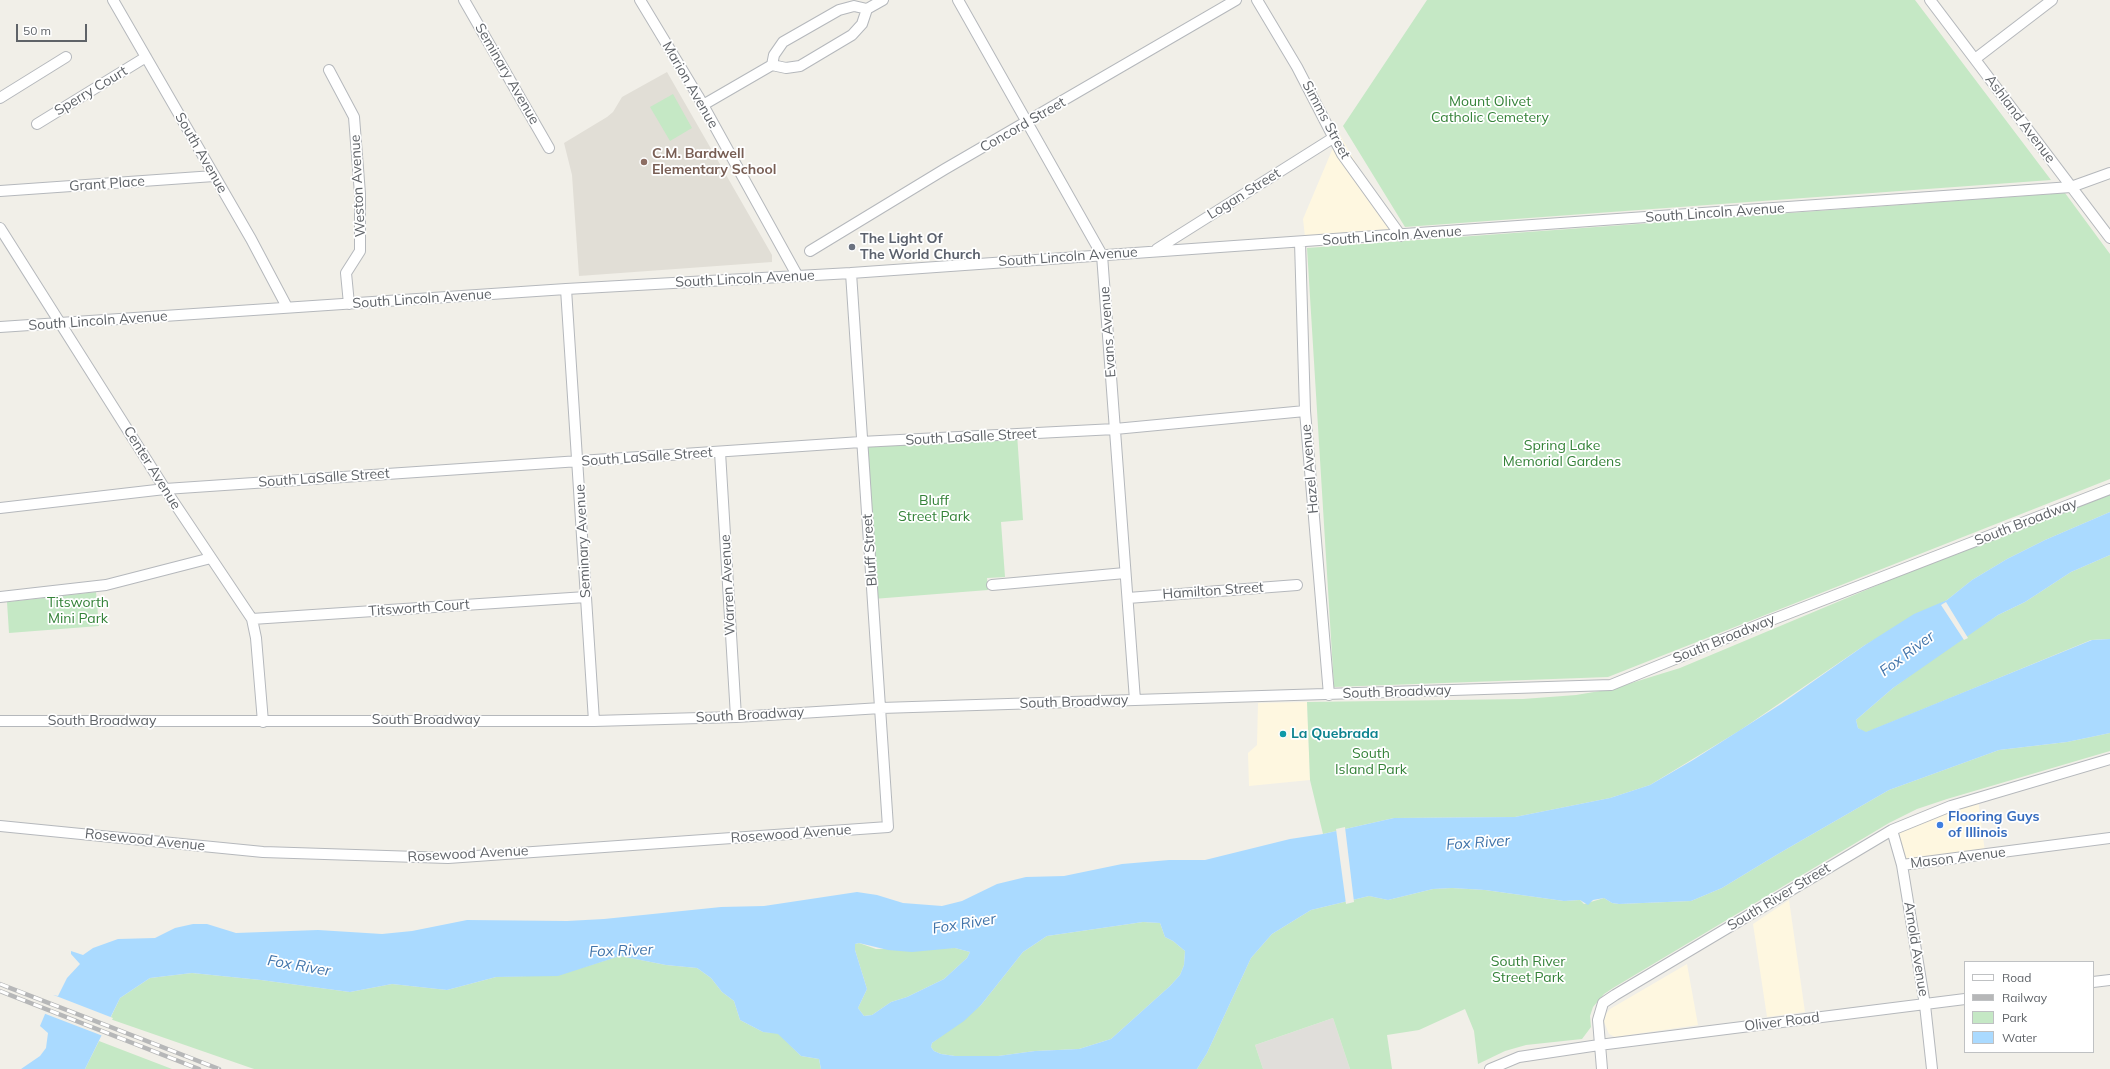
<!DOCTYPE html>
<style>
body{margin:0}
#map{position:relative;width:2110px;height:1069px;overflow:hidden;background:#f1efe8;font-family:Mulish,sans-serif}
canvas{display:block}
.legend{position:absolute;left:1964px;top:961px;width:130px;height:92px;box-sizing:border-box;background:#fff;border:1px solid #bfc1c3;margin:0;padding:5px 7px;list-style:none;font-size:12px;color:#5f6368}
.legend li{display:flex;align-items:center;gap:8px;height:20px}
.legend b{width:20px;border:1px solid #bfc1c3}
.scale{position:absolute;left:16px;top:24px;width:71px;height:18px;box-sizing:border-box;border:2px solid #5f6368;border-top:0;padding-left:5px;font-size:12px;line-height:14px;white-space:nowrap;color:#5f6368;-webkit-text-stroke:3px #fff;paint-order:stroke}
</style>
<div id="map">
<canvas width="2110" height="1069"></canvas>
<ul class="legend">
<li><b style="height:5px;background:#fff"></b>Road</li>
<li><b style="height:5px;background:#b6b7b8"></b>Railway</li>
<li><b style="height:11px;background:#c5e8c5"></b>Park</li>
<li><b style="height:11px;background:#aadaff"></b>Water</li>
</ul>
<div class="scale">50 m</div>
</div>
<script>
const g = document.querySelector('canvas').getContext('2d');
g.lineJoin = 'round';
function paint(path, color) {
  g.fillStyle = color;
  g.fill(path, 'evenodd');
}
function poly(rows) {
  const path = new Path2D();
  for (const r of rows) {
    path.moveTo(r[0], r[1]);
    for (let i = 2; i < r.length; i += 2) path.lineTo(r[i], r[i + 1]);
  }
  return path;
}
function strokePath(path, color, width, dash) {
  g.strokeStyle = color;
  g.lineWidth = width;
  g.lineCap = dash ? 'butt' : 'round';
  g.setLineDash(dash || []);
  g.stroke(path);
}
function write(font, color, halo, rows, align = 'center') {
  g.font = font + ' Mulish,sans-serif';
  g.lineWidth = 3.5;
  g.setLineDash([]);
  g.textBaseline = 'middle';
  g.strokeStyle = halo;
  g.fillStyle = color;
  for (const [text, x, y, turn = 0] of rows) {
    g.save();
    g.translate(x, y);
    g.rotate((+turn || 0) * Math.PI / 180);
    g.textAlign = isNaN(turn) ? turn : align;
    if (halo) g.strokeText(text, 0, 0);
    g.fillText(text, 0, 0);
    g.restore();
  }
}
paint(poly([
 [1340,135,1396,233,1305,237,1303,219,1338,136],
 [1307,702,1310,780,1249,786,1248,753,1257,745,1258,703],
 [1978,799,1985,852,1903,863,1894,831],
 [1789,900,1805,1012,1767,1017,1753,924],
 [1687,964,1698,1025,1615,1037,1609,1034,1604,1022,1606,1014,1610,1009]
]), '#fef7e0');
paint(poly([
 [1333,1018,1350,1069,1263,1069,1255,1045]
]), '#e0deda');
paint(poly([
 [667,72,772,255,772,262,579,276,572,175,564,143,607,117,613,112,622,97]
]), '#e1ded6');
paint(poly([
 [1427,0,1915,0,2051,180,1405,227,1343,126],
 [673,94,692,128,670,141,650,107],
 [2065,193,2110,254,2110,479,1608,677,1334,687,1307,248],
 [1017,434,1023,520,1001,522,1005,577,987,578,988,590,873,599,861,442],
 [2110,494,2110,512,2045,540,2007,559,1972,580,1947,600,1865,645,1739,731,1650,785,1610,798,1515,817,1394,818,1323,834,1310,780,1307,702,1523,699,1576,695,1612,689,1680,668,1897,577],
 [2110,555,2110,639,2091,640,1865,733,1858,728,1856,720,1893,688,1939,654,1998,615,2025,602,2071,572],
 [96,592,99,626,9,633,7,602],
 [2110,733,2110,751,1947,799,1917,809,1889,823,1613,988,1604,994,1593,1007,1590,1016,1591,1027,1582,1039,1526,1045,1505,1051,1478,1064,1474,1031,1465,1009,1419,1030,1387,1035,1392,1069,1350,1069,1333,1018,1255,1045,1263,1069,1197,1069,1207,1053,1251,958,1272,934,1311,910,1369,896,1388,900,1433,889,1452,888,1485,890,1564,901,1580,900,1584,904,1604,898,1612,903,1619,904,1691,901,1722,888,1778,854,1889,790,1999,750,2067,742],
 [1143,922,1160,923,1165,937,1173,941,1185,951,1184,965,1180,975,1170,986,1111,1039,1079,1049,1035,1051,998,1056,955,1056,941,1054,934,1051,931,1047,932,1043,981,1005,1023,952,1047,936],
 [859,943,876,949,955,948,970,952,967,958,944,979,907,997,891,1002,872,1015,864,1016,858,1008,867,989,855,950,855,944],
 [620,956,666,965,697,968,711,978,722,992,734,1001,740,1020,763,1032,778,1033,801,1056,819,1059,821,1069,254,1069,110,1019,120,998,150,978,192,973,261,980,350,992,392,984,447,990,496,977,558,975],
 [99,1041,172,1069,85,1069]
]), '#c5e8c5');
paint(poly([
 [2110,512,2110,555,2071,572,2025,602,1998,615,1893,688,1856,720,1858,728,1866,732,2092,640,2110,639,2110,733,2067,742,1999,750,1889,790,1778,854,1722,888,1691,901,1619,904,1612,903,1604,898,1593,900,1588,905,1580,900,1564,901,1485,890,1452,888,1433,889,1388,900,1369,896,1311,910,1272,934,1251,958,1207,1053,1197,1069,821,1069,819,1059,801,1056,778,1034,763,1032,740,1020,734,1001,722,992,711,978,697,968,666,965,620,956,558,976,496,977,447,990,392,984,350,992,261,980,192,973,150,978,120,998,85,1069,21,1069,40,1056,46,1048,48,1033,40,1026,53,995,58,996,67,978,80,964,71,954,71,951,83,955,93,948,118,939,155,938,175,928,193,924,207,924,236,933,318,930,382,934,412,931,467,920,567,921,604,919,721,907,764,906,857,892,877,895,903,903,942,906,962,901,997,884,1026,877,1064,876,1122,864,1169,860,1205,860,1290,839,1323,834,1394,818,1515,817,1610,798,1650,785,1693,760,1781,704,1865,645,1914,614,1947,600,1972,580,2007,559,2045,540],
 [1143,922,1160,923,1165,937,1173,941,1185,951,1184,965,1180,975,1170,986,1111,1039,1079,1049,1035,1051,998,1056,955,1056,941,1054,934,1051,931,1047,932,1043,964,1021,981,1005,1023,952,1047,936],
 [859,943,888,950,912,952,955,948,970,952,967,958,944,979,907,997,891,1002,872,1015,864,1016,858,1008,867,989,855,950,855,944]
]), '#aadaff');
paint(poly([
 [1946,602,1968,638,1964,640,1941,605],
 [1345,827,1354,902,1346,904,1336,829],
 [51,994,113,1018,103,1036,43,1013]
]), '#f1efe8');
const minor = poly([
 [113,0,251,239,287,307],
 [464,0,549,148],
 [640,0,698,96,797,275],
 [958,0,1102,255,1135,700],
 [1257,0,1297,67,1342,154,1401,236],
 [1930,0,2110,238],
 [1975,59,2052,0],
 [772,65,774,55,783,42,839,10,854,6,867,9],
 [329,70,354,117,360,194,360,251,346,273,349,304],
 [0,98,66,57],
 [703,105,772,65,786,68,800,66,852,35,862,24,867,9,883,0],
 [37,124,146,57],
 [0,191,214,176],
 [0,228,165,489,252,619,256,638,263,722],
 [1300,242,1305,411,1329,695],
 [1157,249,1333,138],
 [810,251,945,169,1236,0],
 [566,289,594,721],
 [0,327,566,289,851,273,1958,195,2071,187,2110,173],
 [720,452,736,717],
 [0,508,165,489,861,442,1115,429,1305,411],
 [992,585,1125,573],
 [0,597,106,585,211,558],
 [1128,598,1297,585],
 [252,619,586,597],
 [0,721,594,721,736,717,881,708,1611,685,1761,624,2110,489],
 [0,826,263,852,448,858,888,827,851,273],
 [1892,830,1902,865,1925,1005,1932,1069],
 [1902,865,2110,838],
 [2093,982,2110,980],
 [1490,1069,1519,1057,1599,1045,1965,999],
 [1602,1069,1598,1020,1603,1003,1615,995,1892,830,1951,806,2110,759]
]);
strokePath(minor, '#b5b8bc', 12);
strokePath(minor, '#fff', 10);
const rail = poly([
 [0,984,219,1069],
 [0,991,199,1069]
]);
strokePath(rail, '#b6b7b8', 4.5);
strokePath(rail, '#fff', 3, [9]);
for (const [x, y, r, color] of [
 [644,162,4,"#8d6e63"],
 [852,247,4,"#6b7280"],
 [1283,734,4,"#0f9aa8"],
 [1940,825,4,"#3f7fe0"]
]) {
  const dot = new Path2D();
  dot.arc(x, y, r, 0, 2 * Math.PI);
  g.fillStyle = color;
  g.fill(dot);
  strokePath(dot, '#fff', 1.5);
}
write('14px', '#5f6368', '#fff', [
 ["Seminary Avenue",507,74,60],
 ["Marion Avenue",690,85,60],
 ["Sperry Court",91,91,-31],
 ["Ashland Avenue",2020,119,53],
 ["Simms Street",1326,120,62],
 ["Concord Street",1023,125,-30],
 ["South Avenue",201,153,60],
 ["Grant Place",107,184,-4],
 ["Weston Avenue",358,186,-93],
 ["Logan Street",1244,194,-32],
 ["South Lincoln Avenue",1715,213,-4],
 ["South Lincoln Avenue",1392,236,-4],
 ["South Lincoln Avenue",1068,257,-4],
 ["South Lincoln Avenue",745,279,-3],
 ["South Lincoln Avenue",422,299,-4],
 ["South Lincoln Avenue",98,321,-4],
 ["Evans Avenue",1108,332,-94],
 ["South LaSalle Street",971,437,-3],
 ["South LaSalle Street",647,457,-4],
 ["Center Avenue",152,468,58],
 ["Hazel Avenue",1310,469,-95],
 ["South LaSalle Street",324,478,-4],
 ["South Broadway",2026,522,-21],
 ["Seminary Avenue",583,541,-93],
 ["Bluff Street",870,550,-94],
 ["Warren Avenue",728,585,-93],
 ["Hamilton Street",1213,591,-4],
 ["Titsworth Court",419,608,-4],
 ["South Broadway",1724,639,-22],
 ["South Broadway",1397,692,-2],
 ["South Broadway",1074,702,-2],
 ["South Broadway",750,715,-3],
 ["South Broadway",426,720],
 ["South Broadway",102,721],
 ["Rosewood Avenue",791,834,-4],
 ["Rosewood Avenue",145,840,6],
 ["Rosewood Avenue",468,854,-3],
 ["Mason Avenue",1958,858,-7],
 ["South River Street",1779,897,-31],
 ["Arnold Avenue",1916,949,81],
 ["Oliver Road",1782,1022,-7]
]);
write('14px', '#348238', '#fff', [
 ["Mount Olivet",1490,102],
 ["Catholic Cemetery",1490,118],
 ["Spring Lake",1562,446],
 ["Memorial Gardens",1562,462],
 ["Bluff",934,501],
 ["Street Park",934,517],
 ["Titsworth",78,603],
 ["Mini Park",78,619],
 ["South",1371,754],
 ["Island Park",1371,770],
 ["South River",1528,962],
 ["Street Park",1528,978]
]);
write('bold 14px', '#785e54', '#fff', [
 ["C.M. Bardwell",652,154],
 ["Elementary School",652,170]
], 'left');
write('bold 14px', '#5b616d', '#fff', [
 ["The Light Of",860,239],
 ["The World Church",860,255]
], 'left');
write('bold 14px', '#0d838f', '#fff', [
 ["La Quebrada",1291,734]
], 'left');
write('bold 14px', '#366cbe', '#fff', [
 ["Flooring Guys",1948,817],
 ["of Illinois",1948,833]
], 'left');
write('italic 15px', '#4174aa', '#fff', [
 ["Fox River",1907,654,-37],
 ["Fox River",1478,843,-4],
 ["Fox River",964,924,-9],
 ["Fox River",621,951,-2],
 ["Fox River",299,966,10]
]);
</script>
